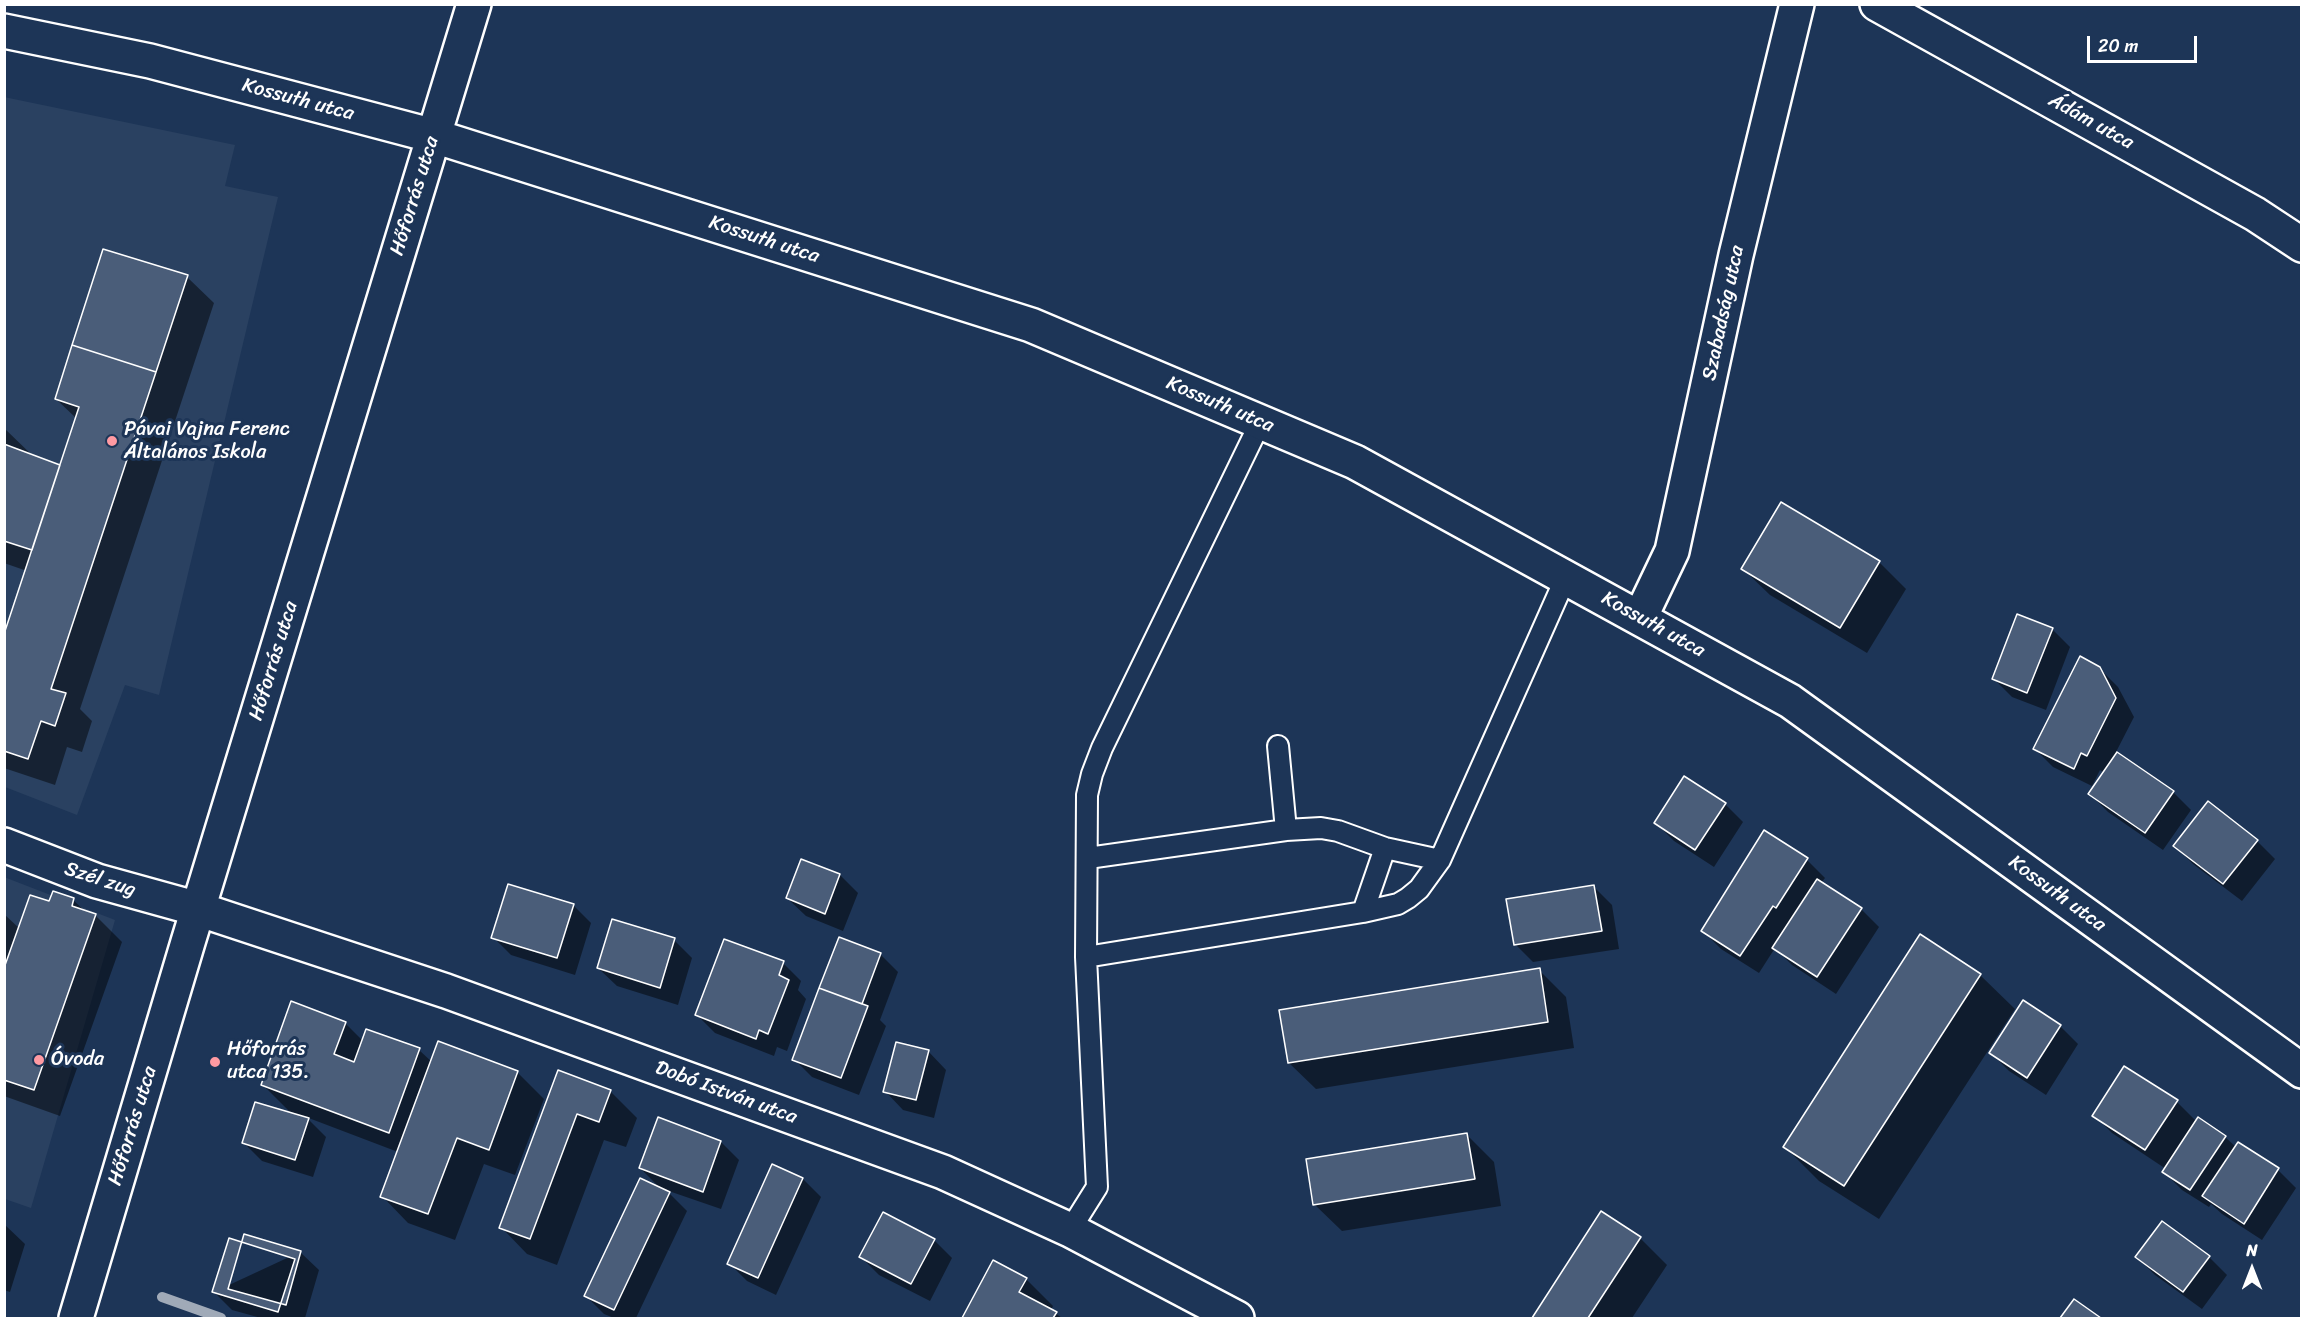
<!DOCTYPE html>
<meta charset="utf-8">
<style>
body{margin:0}
#map{position:relative;width:2306px;height:1323px;overflow:hidden;background:#1d3557;font-family:Sriracha,sans-serif}
canvas{display:block}
.frame{position:absolute;inset:0;border:6px solid #fff;pointer-events:none}
.north{position:absolute;left:2222px;top:1239px;width:60px;height:60px;-webkit-text-stroke:4px #1d3557;paint-order:stroke;rotate:0deg;font-size:16px;font-weight:700;line-height:24px;text-align:center;color:#fff}
.north::after{content:'';display:block;margin:auto;width:21px;height:27px;background:#fff;clip-path:polygon(50% 0,100% 100%,50% 72%,0 100%)}
.scale{position:absolute;left:2087px;top:36px;width:110px;height:27px;box-sizing:border-box;border:3px solid #fff;border-top:0;padding-left:8px;font-size:18px;line-height:21px;white-space:nowrap;color:#fff;-webkit-text-stroke:4px #1d3557;paint-order:stroke}
</style>
<div id="map">
<canvas width="2306" height="1323"></canvas>
<div class="frame"></div>
<div class="north">N</div>
<div class="scale">20 m</div>
</div>
<script>
const g = document.querySelector('canvas').getContext('2d');
g.lineJoin = 'round';
function paint(path, color) {
  g.fillStyle = color;
  g.fill(path, 'evenodd');
}
function poly(rows) {
  const path = new Path2D();
  for (const r of rows) {
    path.moveTo(r[0], r[1]);
    for (let i = 2; i < r.length; i += 2) path.lineTo(r[i], r[i + 1]);
  }
  return path;
}
function strokePath(path, color, width, dash) {
  g.strokeStyle = color;
  g.lineWidth = width;
  g.lineCap = dash ? 'butt' : 'round';
  g.setLineDash(dash || []);
  g.stroke(path);
}
function write(font, color, halo, rows, align = 'center') {
  g.font = font + ' Sriracha,sans-serif';
  g.lineWidth = 6;
  g.setLineDash([]);
  g.textBaseline = 'middle';
  g.strokeStyle = halo;
  g.fillStyle = color;
  for (const [text, x, y, turn = 0] of rows) {
    g.save();
    g.translate(x, y);
    g.rotate((+turn || 0) * Math.PI / 180);
    g.textAlign = isNaN(turn) ? turn : align;
    if (halo) g.strokeText(text, 0, 0);
    g.fillText(text, 0, 0);
    g.restore();
  }
}
paint(poly([
 [4,97,235,145,225,186,278,197,159,695,125,685,77,815,5,787],
 [4,877,115,920,31,1208,5,1199]
]), '#2a4161');
paint(poly([
 [187,277,214,303,80,709,92,721,82,752,67,747,55,785,4,768,4,639,27,571,4,563,4,428,33,456,61,467,77,419,56,399],
 [1879,562,1906,589,1867,653,1770,595,1743,569],
 [2052,629,2070,647,2046,710,2012,697,1994,679],
 [2099,668,2118,687,2134,717,2116,752,2173,792,2191,810,2163,850,2108,812,2090,794,2104,773,2100,770,2092,786,2053,767,2035,749],
 [1725,804,1743,822,1714,867,1674,841,1656,823],
 [2257,841,2275,859,2242,901,2193,864,2175,846],
 [1807,860,1825,878,1821,883,1861,909,1879,927,1836,994,1792,965,1775,948,1759,973,1721,949,1703,931],
 [802,861,840,875,858,893,843,931,806,916,787,898],
 [1594,887,1612,905,1619,949,1533,962,1515,944],
 [73,900,86,912,95,915,122,942,60,1116,4,1096,4,914,20,929],
 [573,905,591,923,575,975,511,955,493,937],
 [674,940,692,958,678,1005,617,986,598,968],
 [880,954,898,972,880,1020,886,1026,859,1095,812,1077,794,1059],
 [783,963,801,981,798,990,806,999,787,1051,777,1047,774,1056,715,1033,697,1015],
 [1539,970,1566,997,1574,1048,1316,1089,1289,1063],
 [1980,975,2015,1009,1879,1219,1819,1181,1784,1146],
 [2024,1002,2060,1026,2078,1044,2046,1095,2009,1071,1991,1053],
 [345,1023,363,1041,419,1050,432,1062,517,1072,544,1099,515,1175,484,1164,455,1240,408,1223,382,1196,398,1152,306,1117,326,1137,313,1177,262,1161,244,1143,293,1115,262,1084],
 [928,1051,946,1070,934,1118,903,1110,885,1091],
 [559,1072,610,1091,637,1118,626,1147,604,1140,557,1265,527,1254,501,1227],
 [2177,1102,2197,1122,2225,1137,2236,1147,2238,1144,2278,1170,2296,1188,2262,1240,2222,1214,2211,1204,2209,1207,2182,1190,2164,1172,2166,1169,2112,1133,2094,1115],
 [659,1119,721,1142,739,1160,721,1209,660,1188,640,1168],
 [1467,1135,1494,1162,1501,1206,1342,1231,1315,1205],
 [773,1166,803,1179,821,1197,776,1295,747,1281,729,1263],
 [669,1193,687,1211,636,1318,614,1318,604,1314,586,1296],
 [1602,1214,1640,1238,1667,1265,1632,1318,1534,1318],
 [2162,1223,2209,1257,2227,1275,2202,1309,2155,1275,2137,1257],
 [4,1224,25,1244,10,1292,4,1290],
 [934,1240,952,1258,930,1301,879,1275,861,1257],
 [300,1252,319,1270,305,1318,261,1318,232,1310,214,1292],
 [993,1262,1026,1279,1053,1306,1051,1310,1062,1318,964,1318],
 [2074,1301,2098,1318,2062,1318]
]), '#0007');
strokePath(poly([
 [162,1297,221,1318]
]), '#a0aab8', 10);
const building = poly([
 [103,249,188,275,156,372,72,345,103,249],
 [72,345,156,372,51,689,66,693,55,726,41,721,28,759,4,751,4,634,79,407,55,399,72,345],
 [4,444,60,465,32,550,4,541,4,444],
 [1781,502,1880,561,1840,628,1741,569,1781,502],
 [2017,614,2053,628,2027,693,1992,679,2017,614],
 [2080,656,2100,667,2116,698,2087,756,2081,753,2074,769,2033,749,2080,656],
 [2117,752,2174,791,2145,833,2088,794,2117,752],
 [1684,776,1726,803,1695,850,1654,823,1684,776],
 [2208,801,2258,840,2223,884,2173,846,2208,801],
 [1764,830,1808,858,1776,908,1773,906,1740,956,1701,931,1764,830],
 [801,859,840,874,825,914,786,898,801,859],
 [1817,879,1862,908,1817,977,1772,948,1817,879],
 [508,884,574,904,557,958,491,938,508,884],
 [1594,885,1602,931,1514,945,1506,899,1594,885],
 [53,891,74,898,72,906,96,914,34,1090,4,1080,4,968,30,895,49,901,53,891],
 [612,919,675,938,660,988,597,968,612,919],
 [1920,934,1981,974,1844,1186,1783,1147,1920,934],
 [839,937,881,953,862,1004,819,988,839,937],
 [724,939,784,961,779,975,789,980,768,1034,759,1030,756,1039,695,1015,724,939],
 [1540,968,1548,1022,1288,1063,1279,1010,1540,968],
 [819,988,868,1006,841,1078,792,1060,819,988],
 [2023,1000,2061,1025,2027,1078,1989,1053,2023,1000],
 [291,1001,346,1022,334,1054,354,1062,366,1029,420,1048,389,1133,261,1085,291,1001],
 [438,1041,518,1071,489,1150,457,1138,428,1214,380,1197,438,1041],
 [896,1042,929,1050,916,1100,883,1092,896,1042],
 [2124,1066,2178,1100,2145,1150,2092,1116,2124,1066],
 [558,1070,611,1090,599,1122,577,1114,530,1239,499,1228,558,1070],
 [255,1102,309,1118,295,1160,242,1143,255,1102],
 [658,1117,721,1141,703,1192,639,1168,658,1117],
 [2198,1117,2226,1136,2190,1190,2162,1172,2198,1117],
 [1467,1133,1475,1179,1313,1205,1306,1159,1467,1133],
 [2238,1142,2279,1168,2244,1224,2202,1196,2238,1142],
 [772,1164,803,1178,758,1278,727,1264,772,1164],
 [640,1178,670,1192,614,1310,584,1296,640,1178],
 [1601,1211,1641,1237,1588,1318,1532,1318,1601,1211],
 [883,1212,935,1239,911,1284,859,1257,883,1212],
 [2162,1221,2210,1256,2183,1292,2135,1257,2162,1221],
 [244,1234,301,1251,286,1305,228,1289,244,1234],
 [229,1238,295,1259,278,1312,212,1292,229,1238],
 [993,1260,1027,1278,1019,1292,1057,1312,1053,1318,962,1318,993,1260],
 [2074,1299,2101,1318,2060,1318,2074,1299]
]);
paint(building, '#4a5d79');
strokePath(building, '#fff', 1.5);
const lane = poly([
 [1278,746,1286,830],
 [1088,858,1286,830,1321,828,1338,831,1385,848,1440,860],
 [1363,912,1385,848],
 [1086,957,1363,912,1398,904,1408,898,1419,889,1440,860,1566,577],
 [1070,1230,1097,1187,1086,957,1087,795,1092,774,1102,748,1260,423]
]);
const street = poly([
 [1877,4,2255,214,2302,245],
 [4,31,150,61,434,136,1031,325,1355,462,1790,701,2302,1071],
 [1640,618,1672,551,1736,255,1797,4],
 [4,845,97,881,198,909,446,991,943,1172,1070,1230,1237,1318],
 [76,1318,188,942,474,4]
]);
strokePath(lane, '#fff', 24);
strokePath(street, '#fff', 38);
strokePath(lane, '#1d3557', 20);
strokePath(street, '#1d3557', 33);
for (const [x, y, r, color] of [
 [112,441,6,"#ff9aa2"],
 [39,1060,6,"#ff9aa2"],
 [215,1062,6,"#ff9aa2"]
]) {
  const dot = new Path2D();
  dot.arc(x, y, r, 0, 2 * Math.PI);
  g.fillStyle = color;
  g.fill(dot);
  strokePath(dot, '#1d3557', 2);
}
write('20px', '#fff', '#1d3557', [
 ["Kossuth utca",298,100,15],
 ["Ádám utca",2091,122,29],
 ["Hőforrás utca",415,196,-73],
 ["Kossuth utca",764,240,18],
 ["Szabadság utca",1724,313,-78],
 ["Kossuth utca",1220,405,23],
 ["Kossuth utca",1653,625,29],
 ["Hőforrás utca",274,661,-73],
 ["Szél zug",100,880,18],
 ["Kossuth utca",2057,894,36],
 ["Dobó István utca",726,1093,20],
 ["Hőforrás utca",133,1126,-73]
]);
write('20px', '#fff', '#1d3557', [
 ["Pávai Vajna Ferenc",124,430],
 ["Általános Iskola",124,453],
 ["Hőforrás",227,1050],
 ["utca 135.",227,1073],
 ["Óvoda",51,1060]
], 'left');
</script>
